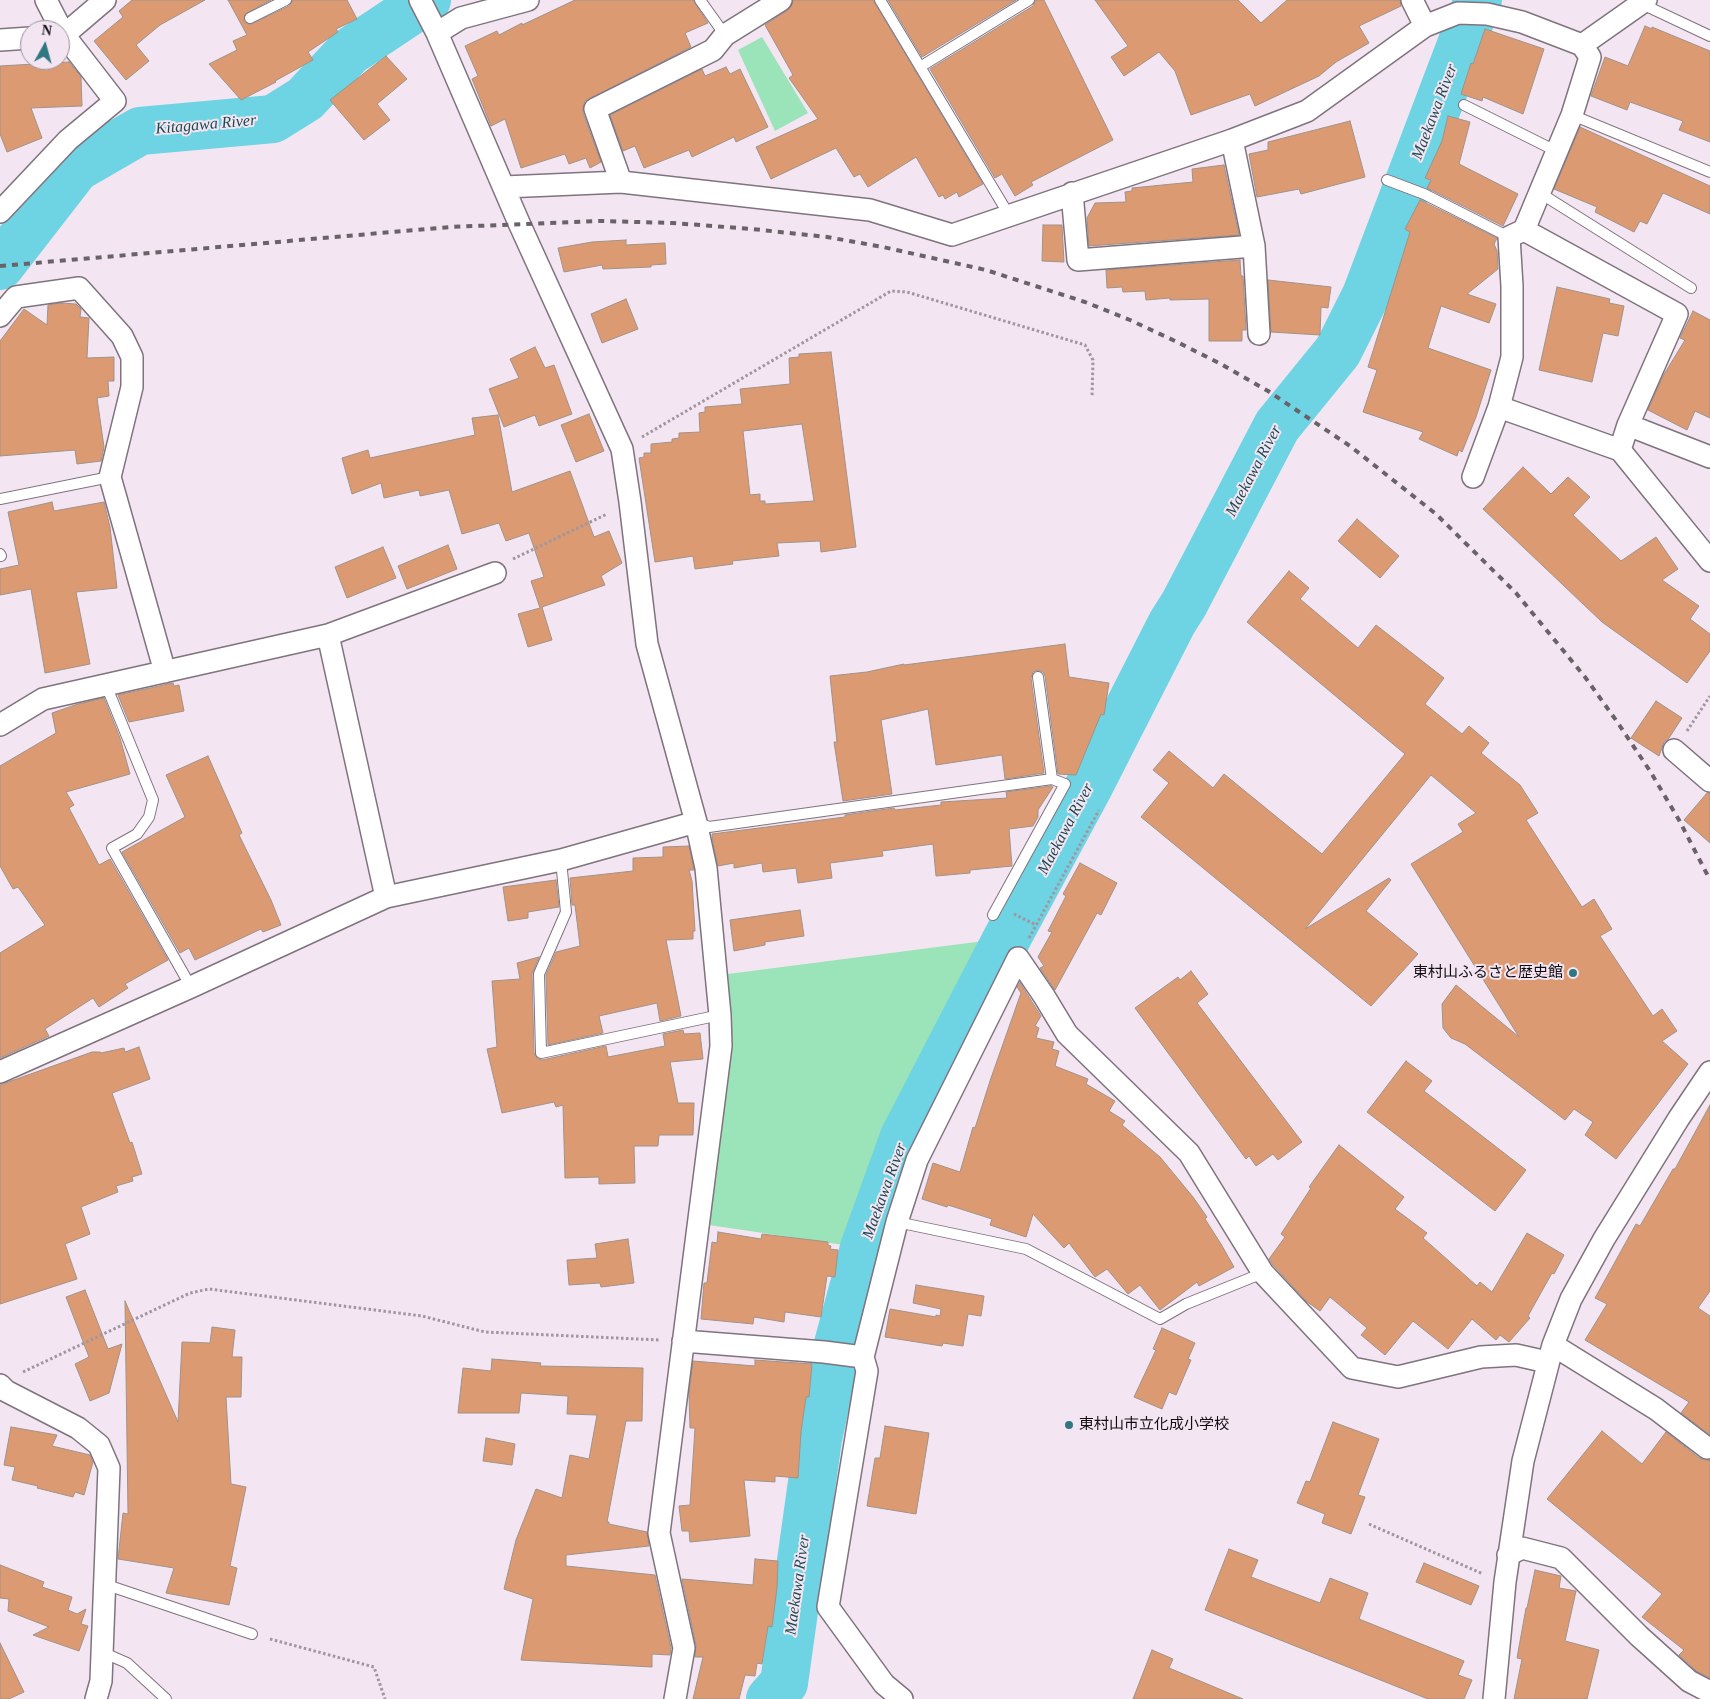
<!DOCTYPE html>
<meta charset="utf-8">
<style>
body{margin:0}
#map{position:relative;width:1710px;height:1699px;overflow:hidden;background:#f3e6f2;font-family:"Times New Roman",serif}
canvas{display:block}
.north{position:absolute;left:20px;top:20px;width:50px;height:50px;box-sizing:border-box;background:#f3e6f2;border:1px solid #998f98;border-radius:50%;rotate:7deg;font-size:14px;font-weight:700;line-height:20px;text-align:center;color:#110d11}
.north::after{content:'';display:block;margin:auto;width:18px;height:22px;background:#307881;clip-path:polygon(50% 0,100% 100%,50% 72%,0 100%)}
</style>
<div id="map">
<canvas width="1710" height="1699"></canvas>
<div class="north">N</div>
</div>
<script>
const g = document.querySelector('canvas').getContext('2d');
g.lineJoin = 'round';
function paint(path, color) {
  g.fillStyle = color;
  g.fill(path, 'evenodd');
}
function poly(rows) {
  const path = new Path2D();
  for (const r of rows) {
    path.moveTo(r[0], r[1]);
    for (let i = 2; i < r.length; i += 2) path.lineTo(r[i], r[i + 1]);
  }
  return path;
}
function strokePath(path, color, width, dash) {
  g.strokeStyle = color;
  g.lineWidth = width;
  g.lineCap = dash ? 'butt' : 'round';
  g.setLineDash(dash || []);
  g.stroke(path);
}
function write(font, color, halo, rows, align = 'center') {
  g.font = font + ' "Times New Roman","Noto Sans JP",serif';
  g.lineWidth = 4;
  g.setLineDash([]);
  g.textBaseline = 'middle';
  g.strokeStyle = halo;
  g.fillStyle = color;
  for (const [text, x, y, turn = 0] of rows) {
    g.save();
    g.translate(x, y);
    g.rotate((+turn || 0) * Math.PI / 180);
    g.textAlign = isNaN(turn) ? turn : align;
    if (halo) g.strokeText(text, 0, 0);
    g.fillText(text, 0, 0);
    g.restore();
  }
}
paint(poly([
 [762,37,808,113,775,131,738,50],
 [1007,938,904,1137,864,1248,709,1225,731,1049,728,974]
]), '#9be3b8');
strokePath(poly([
 [0,266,76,168,140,131,273,119,305,99,349,52,427,0],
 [770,1699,784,1683,818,1439,838,1344,864,1248,904,1137,1007,938,1089,786,1172,623,1184,604,1277,426,1338,351,1366,295,1478,0]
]), '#6ed3e3', 48);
const building = poly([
 [132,0,205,0,160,25,136,45,149,61,126,80,94,41,123,17,119,11,132,0],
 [228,0,271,0,245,14,244,21,249,25,289,6,293,0,347,0,357,19,336,29,338,32,308,52,313,60,275,81,276,82,241,100,209,64,237,50,233,41,247,35,228,0],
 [575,0,693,0,708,23,685,33,691,47,585,101,583,107,583,113,601,162,590,168,586,158,569,164,565,154,521,168,505,119,491,126,472,79,478,76,465,46,497,31,499,35,522,23,522,25,575,0],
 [793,0,873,0,983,184,959,197,957,192,945,199,943,195,939,197,916,157,868,187,860,174,854,177,836,148,771,179,756,147,818,119,789,78,793,75,765,25,788,10,792,5,793,0],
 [888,0,1016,0,922,57,888,0],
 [1036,0,1044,0,1113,140,1031,182,1033,185,1015,196,1002,174,995,178,930,69,1033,6,1036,0],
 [1095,0,1238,0,1261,23,1287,0,1400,0,1401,6,1359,26,1369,43,1336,62,1319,76,1255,106,1250,94,1191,115,1175,71,1159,52,1124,76,1111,57,1128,46,1095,0],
 [1645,26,1652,29,1652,27,1710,51,1710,142,1679,130,1683,121,1630,102,1627,110,1591,96,1605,57,1628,66,1645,26],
 [1485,29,1544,49,1523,114,1483,97,1482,101,1461,94,1471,63,1473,64,1485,29],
 [386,56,407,79,377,104,390,120,364,140,330,100,386,56],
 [69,62,81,77,82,106,31,108,42,138,7,152,0,134,0,66,69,62],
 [726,67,730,74,740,69,768,127,736,142,734,137,692,157,689,150,644,168,635,146,623,151,610,115,702,69,705,76,726,67],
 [1448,116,1470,122,1459,164,1518,194,1503,226,1427,188,1431,180,1425,178,1442,141,1448,116],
 [1350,121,1365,177,1301,194,1299,189,1257,197,1249,154,1268,150,1268,142,1350,121],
 [1580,127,1710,186,1710,214,1663,193,1647,224,1640,221,1634,232,1595,212,1597,207,1554,189,1580,127],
 [1224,165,1239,235,1089,246,1087,218,1095,203,1126,202,1125,192,1132,191,1132,188,1193,182,1192,169,1224,165],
 [1420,200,1497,238,1494,244,1497,251,1498,269,1467,294,1496,304,1489,323,1441,306,1428,348,1491,370,1476,417,1462,452,1459,450,1457,456,1419,439,1423,432,1363,412,1377,370,1368,367,1410,232,1405,229,1420,200],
 [1043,225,1062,225,1064,262,1042,261,1043,225],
 [626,240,626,245,665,243,666,264,651,265,651,267,603,269,602,265,564,272,558,248,592,242,626,240],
 [1240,260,1241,276,1243,276,1246,330,1242,330,1242,341,1209,341,1209,299,1170,300,1170,298,1146,300,1145,291,1123,292,1122,287,1107,288,1106,270,1240,260],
 [1268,280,1331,287,1328,308,1321,307,1320,335,1271,332,1268,280],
 [1557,287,1610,299,1609,303,1624,306,1618,336,1603,333,1592,382,1539,370,1557,287],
 [626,299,638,329,602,343,591,314,626,299],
 [61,303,76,304,81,309,80,317,89,318,87,358,114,357,114,381,108,381,109,396,97,398,104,447,101,461,77,464,75,450,0,456,0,341,24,309,47,325,48,305,61,303],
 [1693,311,1710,320,1710,418,1695,411,1687,430,1648,410,1663,376,1685,340,1680,338,1693,311],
 [535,347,545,368,554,365,572,414,539,426,535,415,504,427,489,389,519,378,510,359,535,347],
 [831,352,856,547,821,552,820,541,777,543,779,556,732,561,733,564,695,569,693,556,655,562,639,458,644,457,644,453,651,453,651,444,672,442,672,439,679,438,679,433,700,432,699,413,705,412,705,407,742,404,740,389,790,384,789,358,799,357,799,354,831,352],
 [802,424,814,501,765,504,765,501,760,501,760,494,750,495,743,431,802,424],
 [589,414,604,451,576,462,561,425,589,414],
 [498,415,512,492,570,471,594,537,609,531,622,563,601,576,605,585,542,607,552,640,528,647,518,614,540,608,531,581,544,577,529,533,506,541,499,523,462,534,449,490,420,496,419,490,384,498,381,483,352,494,342,458,368,450,370,458,475,435,472,418,498,415],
 [1523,467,1551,494,1568,477,1590,497,1573,515,1621,561,1656,537,1678,569,1662,580,1699,606,1690,619,1710,634,1710,651,1687,683,1602,622,1483,509,1523,467],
 [52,502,54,511,104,502,110,527,117,588,76,592,90,664,45,673,31,589,0,595,0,569,19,565,8,512,52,502],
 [1357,519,1399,556,1380,578,1338,541,1357,519],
 [448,545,457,569,407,589,398,566,448,545],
 [383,547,396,578,347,598,335,567,383,547],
 [1289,571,1309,588,1300,599,1358,648,1376,625,1444,678,1425,704,1462,734,1469,726,1489,743,1481,753,1520,785,1538,813,1526,820,1582,907,1594,899,1612,929,1600,936,1653,1016,1662,1009,1677,1031,1662,1041,1688,1064,1616,1159,1585,1135,1593,1122,1574,1109,1565,1120,1465,1044,1451,1038,1443,1028,1442,1004,1456,985,1519,1037,1411,864,1463,832,1458,824,1476,813,1431,775,1305,929,1389,878,1391,880,1366,911,1418,954,1371,1006,1141,817,1169,783,1153,770,1169,751,1213,788,1224,774,1322,854,1405,754,1247,622,1289,571],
 [1065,644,1069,677,1109,683,1104,715,1101,714,1076,775,1058,774,1045,676,1043,672,1038,670,1033,672,1031,678,1044,773,1005,779,1002,755,936,765,928,709,881,720,892,794,843,801,834,742,837,742,830,676,867,672,904,664,904,665,1065,644],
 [173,683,174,686,179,685,184,711,129,722,118,695,173,683],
 [104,698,120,738,130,774,66,792,74,805,69,808,99,865,110,859,168,960,125,984,128,988,99,1007,93,998,45,1029,49,1036,0,1058,0,953,45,925,18,887,13,889,0,866,0,766,56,733,52,713,78,704,104,698],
 [1656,701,1682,718,1669,738,1664,742,1659,756,1631,738,1656,701],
 [208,756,242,833,239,835,271,900,281,925,263,932,261,929,195,960,189,948,180,953,122,852,185,817,166,775,208,756],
 [1051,786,1053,787,1038,810,1038,817,1033,826,1009,829,1012,866,970,870,970,873,936,876,933,844,882,851,883,856,830,863,832,878,798,883,796,868,763,872,762,863,734,868,734,863,718,866,713,843,712,834,845,817,845,815,894,808,895,810,941,805,941,802,1007,798,1006,792,1051,786],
 [1707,793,1710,793,1710,843,1684,820,1707,793],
 [689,846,694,870,689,870,692,881,695,931,693,931,693,939,666,940,681,1016,660,1021,657,1003,599,1016,603,1033,548,1045,546,975,556,952,580,946,575,905,572,905,570,878,633,871,633,858,663,857,663,847,689,846],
 [1080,863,1117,883,1101,915,1097,913,1055,990,1040,968,1044,966,1038,957,1052,932,1048,931,1066,896,1063,894,1080,863],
 [556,880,559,907,528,912,528,918,508,921,503,887,556,880],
 [800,910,804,936,765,942,765,945,734,951,730,920,800,910],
 [539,957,532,974,534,1053,538,1059,542,1060,606,1046,608,1057,665,1046,663,1034,683,1030,684,1034,700,1033,703,1059,670,1062,678,1103,694,1103,693,1135,659,1135,658,1146,634,1146,635,1183,599,1184,599,1177,565,1178,563,1105,556,1107,554,1102,502,1113,487,1049,497,1047,492,981,520,979,517,963,539,957],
 [1191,971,1208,994,1197,1003,1302,1142,1278,1160,1273,1154,1256,1166,1249,1156,1246,1159,1135,1008,1178,977,1180,980,1191,971],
 [1020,983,1041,1016,1035,1026,1039,1028,1036,1038,1054,1042,1052,1049,1059,1051,1055,1066,1088,1079,1086,1084,1115,1101,1109,1111,1125,1121,1122,1125,1160,1157,1193,1197,1207,1217,1205,1219,1221,1244,1234,1267,1199,1286,1197,1282,1160,1310,1140,1285,1128,1294,1107,1269,1095,1277,1069,1243,1064,1248,1033,1214,1026,1237,990,1225,992,1219,948,1205,947,1207,922,1199,933,1163,960,1172,973,1127,975,1128,991,1078,1021,993,1017,987,1020,983],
 [139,1047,150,1079,112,1093,130,1143,132,1142,142,1174,132,1177,133,1181,116,1186,118,1192,81,1207,90,1234,65,1244,77,1279,0,1304,0,1085,92,1052,100,1052,101,1053,124,1048,125,1052,139,1047],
 [1406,1061,1432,1081,1424,1091,1526,1170,1495,1211,1367,1112,1406,1061],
 [1710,1105,1710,1291,1698,1308,1710,1316,1710,1435,1681,1413,1689,1402,1585,1340,1607,1304,1595,1298,1636,1224,1640,1226,1673,1169,1675,1169,1710,1105],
 [1339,1145,1404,1197,1395,1209,1427,1233,1423,1238,1477,1286,1480,1282,1492,1292,1527,1233,1564,1255,1554,1274,1552,1273,1528,1316,1530,1318,1509,1342,1500,1335,1496,1340,1472,1319,1448,1349,1413,1321,1385,1355,1361,1335,1367,1328,1330,1297,1320,1311,1306,1301,1273,1265,1269,1259,1285,1237,1281,1234,1311,1188,1309,1187,1339,1145],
 [718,1232,761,1239,762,1234,828,1242,828,1245,831,1246,830,1249,838,1250,835,1277,827,1276,821,1317,785,1312,784,1322,754,1317,753,1324,701,1319,704,1283,707,1283,712,1242,717,1243,718,1232],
 [628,1239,634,1283,601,1287,600,1283,569,1285,567,1260,597,1258,595,1244,628,1239],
 [916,1285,984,1296,981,1316,968,1314,963,1346,943,1343,942,1346,885,1337,890,1309,936,1317,936,1315,940,1316,941,1309,913,1303,916,1285],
 [85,1290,108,1349,122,1344,109,1393,90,1401,75,1364,89,1357,66,1297,85,1290],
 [125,1301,178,1422,182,1342,210,1343,212,1327,235,1330,232,1357,242,1357,241,1397,226,1397,231,1484,246,1487,230,1566,237,1568,229,1605,166,1593,174,1568,118,1559,123,1513,128,1514,125,1301],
 [1162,1328,1195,1343,1188,1359,1191,1360,1176,1395,1169,1392,1162,1409,1134,1397,1156,1350,1153,1349,1162,1328],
 [492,1359,541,1363,540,1366,643,1368,642,1421,626,1421,607,1522,609,1522,609,1524,647,1532,649,1546,566,1555,566,1566,655,1575,671,1648,670,1655,652,1654,652,1667,521,1660,533,1599,504,1589,516,1540,536,1489,562,1498,570,1455,589,1459,597,1415,567,1414,568,1396,521,1393,519,1413,458,1413,463,1368,491,1371,492,1359],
 [755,1360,812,1364,809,1397,806,1397,801,1432,798,1478,775,1476,775,1482,744,1480,750,1536,690,1542,689,1531,682,1531,679,1506,690,1505,695,1428,690,1428,689,1394,693,1361,755,1366,755,1360],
 [1333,1422,1379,1439,1358,1495,1365,1497,1351,1534,1322,1523,1325,1514,1297,1503,1306,1481,1310,1482,1333,1422],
 [885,1426,929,1433,916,1514,867,1506,875,1458,880,1458,885,1426],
 [11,1427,57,1435,52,1446,90,1455,93,1462,84,1495,75,1492,73,1497,37,1488,38,1486,12,1480,15,1467,4,1465,11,1427],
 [1602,1431,1642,1464,1666,1432,1699,1458,1705,1460,1710,1460,1710,1678,1696,1671,1679,1655,1684,1650,1642,1617,1662,1594,1547,1499,1602,1431],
 [486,1438,515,1444,512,1465,483,1461,486,1438],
 [1229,1549,1258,1560,1251,1577,1320,1603,1330,1578,1368,1593,1359,1619,1464,1661,1458,1675,1472,1680,1464,1699,1428,1699,1205,1610,1229,1549],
 [755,1559,778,1561,777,1588,772,1627,768,1626,762,1664,757,1663,755,1676,745,1675,739,1699,693,1699,703,1657,695,1657,696,1645,682,1579,753,1585,755,1559],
 [1424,1563,1479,1586,1471,1605,1416,1582,1424,1563],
 [0,1565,44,1582,42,1587,72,1597,68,1610,77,1614,86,1609,81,1624,88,1626,79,1651,33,1635,49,1627,8,1611,9,1599,0,1598,0,1565],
 [1535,1570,1561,1576,1559,1588,1576,1591,1565,1641,1599,1650,1587,1699,1514,1699,1522,1659,1517,1658,1526,1608,1527,1608,1535,1570],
 [0,1643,24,1692,9,1699,0,1699,0,1643],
 [1152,1650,1173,1659,1169,1668,1243,1699,1133,1699,1152,1650]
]);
paint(building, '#dc9a72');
strokePath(building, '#a09289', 1);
const lane = poly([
 [700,0,725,35],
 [880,0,1009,215],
 [1642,4,1710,36],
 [250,18,286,0],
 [920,67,1029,0],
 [1464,105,1556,151],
 [1572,115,1710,172],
 [1387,180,1424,194,1509,237],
 [1540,193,1691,288],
 [0,499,110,477],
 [0,554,1,556],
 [106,685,153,800,149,817,137,834,112,848,191,987],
 [696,822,709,827,1052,779,1038,677],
 [561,860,566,912,539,974,541,1053,720,1015],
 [993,915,1065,784,1052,779],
 [897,1222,1026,1249,1160,1319,1186,1304,1263,1273],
 [104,1584,252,1634],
 [102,1652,127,1663,166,1699]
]);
const street = poly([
 [420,0,437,33,519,223,622,449,630,502,647,644,696,822,706,868,720,1015,721,1046,659,1533,684,1648,675,1699],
 [1412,0,1425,26],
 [437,33,461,18,528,0],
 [60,35,64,35,105,0],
 [0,40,30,38],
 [1582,45,1590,57,1572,115,1524,230,1509,237,1512,286,1512,357,1499,407,1620,450,1710,561],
 [1232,140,1254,246,1259,334],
 [621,182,595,109,713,50,725,35,781,0],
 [504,187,621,182,870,210,952,235,1232,140,1307,111,1425,26,1458,13,1487,14,1522,22,1582,45,1646,0],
 [1072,193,1078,260,1254,246],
 [0,212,68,140,115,101,64,35,46,0],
 [1524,230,1677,314,1628,425,1620,450],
 [0,316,16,297,79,288,122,336,132,357,132,387,110,477,165,672],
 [1628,425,1710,457],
 [1473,477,1499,407],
 [328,635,495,573],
 [0,725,43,699,328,635,386,897],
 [1674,750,1710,781],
 [0,1072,191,987,386,897,561,860,696,822],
 [683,1341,824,1352,863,1357],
 [1553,1345,1656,1409,1707,1448],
 [0,1385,6,1391,78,1428,99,1445,109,1468,101,1681,96,1699],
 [1508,1555,1522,1548,1561,1558,1639,1636,1689,1681,1710,1692],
 [902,1699,884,1684,828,1607,867,1371,863,1357,897,1222,917,1160,1018,958,1044,996,1067,1034,1189,1153,1263,1273,1352,1368,1398,1377,1481,1357,1516,1355,1547,1362],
 [1494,1699,1505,1582,1523,1461,1553,1345,1571,1299,1604,1239,1679,1118,1710,1072]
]);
strokePath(lane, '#7f737e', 12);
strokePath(street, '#7f737e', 24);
strokePath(poly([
 [642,437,891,291,907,292,1085,345,1093,360,1092,397],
 [513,559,607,514],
 [1687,731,1710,696],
 [1014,914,1036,925],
 [1029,938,1099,810],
 [23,1372,190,1293,209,1289,422,1316,485,1332,660,1340],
 [1369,1524,1483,1574],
 [270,1639,374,1667,385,1699]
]), '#a0969f', 3, [2.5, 2.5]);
strokePath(lane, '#fff', 10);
strokePath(street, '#fff', 21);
strokePath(poly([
 [0,266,450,227,600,221,673,223,752,229,827,237,883,247,986,270,1085,302,1130,320,1175,341,1219,363,1268,391,1350,446,1436,514,1516,593,1585,677,1618,723,1650,771,1679,820,1710,880]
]), '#696269', 4, [6, 6]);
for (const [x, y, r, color] of [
 [1573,973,5,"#307881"],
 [1069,1425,5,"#307881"]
]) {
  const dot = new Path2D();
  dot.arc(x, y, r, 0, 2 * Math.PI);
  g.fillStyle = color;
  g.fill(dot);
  strokePath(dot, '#f3e6f2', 2);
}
write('15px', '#110d11', '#f3e6f2', [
 ["東村山ふるさと歴史館",1563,973],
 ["東村山市立化成小学校",1079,1425,"left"]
], 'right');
write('italic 16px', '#1b4950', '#f3e6f2', [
 ["Maekawa River",1435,112,-69],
 ["Kitagawa River",206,125,-5],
 ["Maekawa River",1254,471,-62],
 ["Maekawa River",1066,829,-62],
 ["Maekawa River",885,1191,-70],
 ["Maekawa River",798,1585,-82]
]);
</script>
